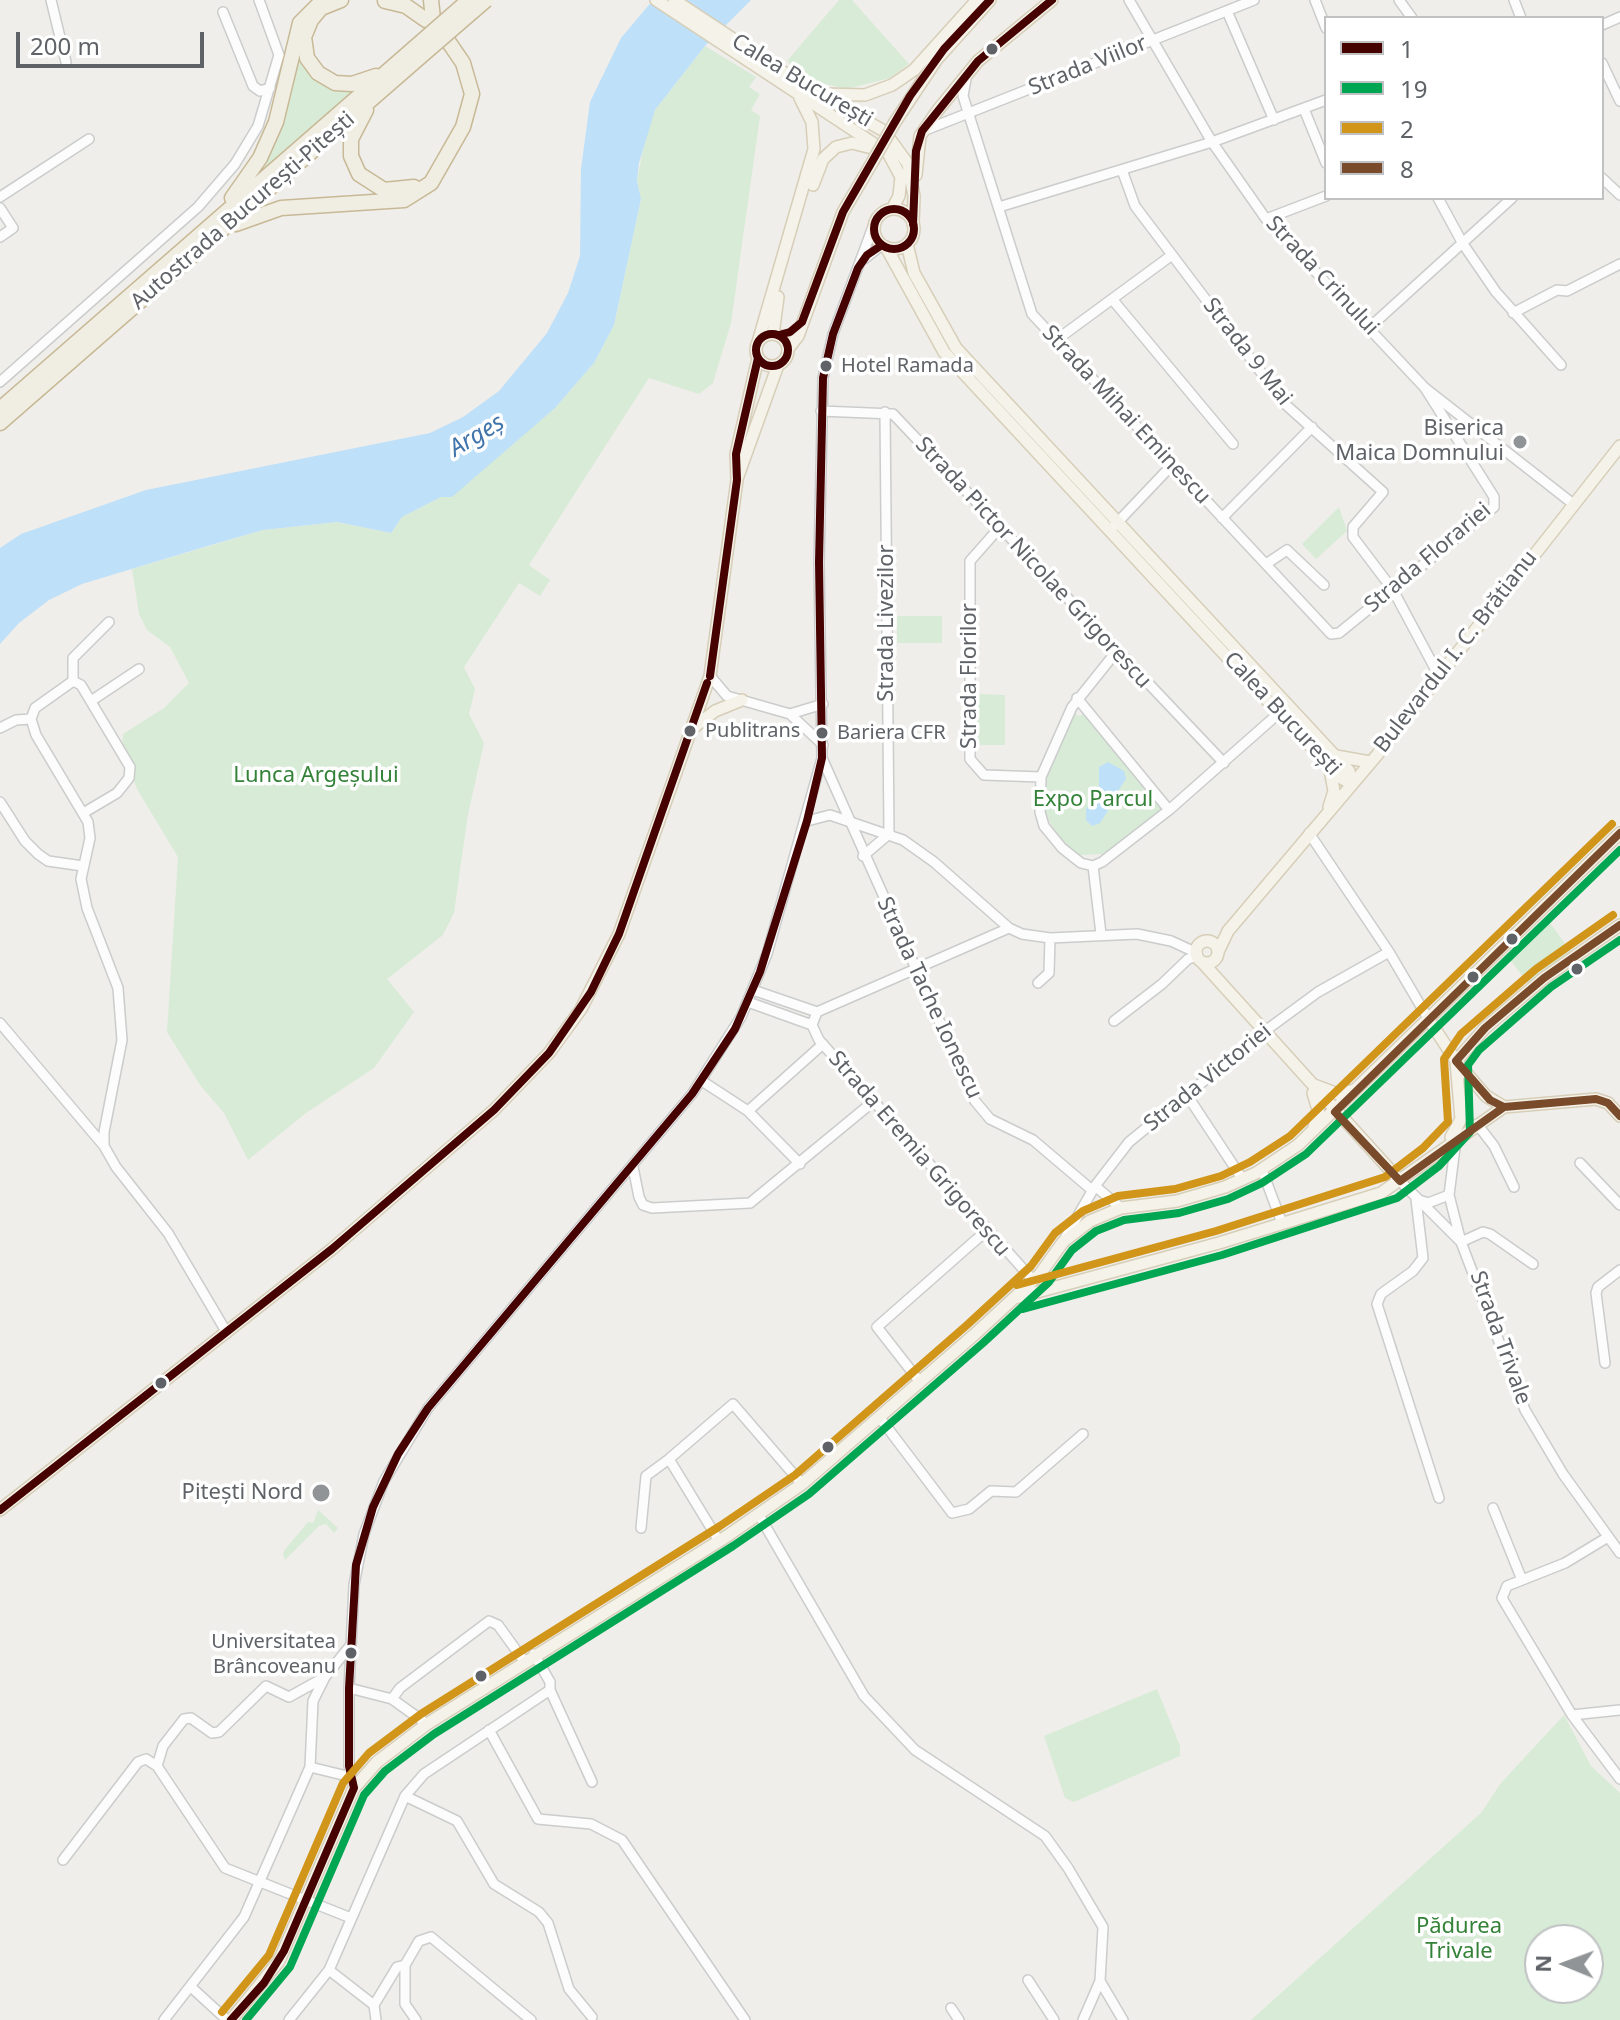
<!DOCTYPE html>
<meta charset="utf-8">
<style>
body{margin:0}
#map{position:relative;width:1620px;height:2020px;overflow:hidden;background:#efeeea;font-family:"Noto Sans",sans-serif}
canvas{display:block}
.legend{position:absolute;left:1324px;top:16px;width:280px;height:184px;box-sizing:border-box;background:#fff;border:2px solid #bfc1c3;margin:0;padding:10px 14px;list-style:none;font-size:24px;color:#5f6368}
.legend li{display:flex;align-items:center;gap:16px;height:40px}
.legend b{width:40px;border:2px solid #bfc1c3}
.north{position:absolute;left:1524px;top:1924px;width:80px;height:80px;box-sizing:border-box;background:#fff;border:2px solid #bfc1c3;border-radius:50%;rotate:271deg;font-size:22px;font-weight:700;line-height:32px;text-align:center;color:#5f6368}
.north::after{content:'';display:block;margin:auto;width:28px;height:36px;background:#919496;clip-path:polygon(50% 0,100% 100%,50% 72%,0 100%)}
.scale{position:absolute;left:16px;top:32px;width:188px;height:36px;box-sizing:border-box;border:4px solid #5f6368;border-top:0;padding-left:10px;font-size:24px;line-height:28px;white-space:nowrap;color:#5f6368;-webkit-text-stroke:6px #fff;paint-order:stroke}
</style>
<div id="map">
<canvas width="1620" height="2020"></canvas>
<ul class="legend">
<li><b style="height:10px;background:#460101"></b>1</li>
<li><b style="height:10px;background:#00a651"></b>19</li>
<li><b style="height:10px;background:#d1951a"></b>2</li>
<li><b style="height:10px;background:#7a4b2a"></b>8</li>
</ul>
<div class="north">N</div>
<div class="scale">200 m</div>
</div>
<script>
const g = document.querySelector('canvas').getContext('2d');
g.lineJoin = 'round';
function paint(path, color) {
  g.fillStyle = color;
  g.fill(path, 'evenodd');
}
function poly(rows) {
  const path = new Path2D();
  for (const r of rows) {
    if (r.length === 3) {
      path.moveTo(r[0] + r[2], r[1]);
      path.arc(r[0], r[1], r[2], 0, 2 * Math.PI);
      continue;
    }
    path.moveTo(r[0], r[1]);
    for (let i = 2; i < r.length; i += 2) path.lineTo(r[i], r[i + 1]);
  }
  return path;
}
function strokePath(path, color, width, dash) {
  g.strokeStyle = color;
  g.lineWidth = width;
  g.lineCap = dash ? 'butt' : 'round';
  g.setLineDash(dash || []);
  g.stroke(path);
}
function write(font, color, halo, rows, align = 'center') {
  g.font = font + ' "Noto Sans",sans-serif';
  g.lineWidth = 7;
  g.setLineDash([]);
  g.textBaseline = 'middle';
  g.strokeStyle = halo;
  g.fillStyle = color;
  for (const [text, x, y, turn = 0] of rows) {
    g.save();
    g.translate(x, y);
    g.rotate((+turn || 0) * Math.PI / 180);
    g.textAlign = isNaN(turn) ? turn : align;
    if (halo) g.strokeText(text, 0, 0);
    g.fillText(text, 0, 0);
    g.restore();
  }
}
paint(poly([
 [839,0,852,0,909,64,890,78,846,89,805,79,791,68,788,60],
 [301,28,316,75,360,84,248,183],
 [705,46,756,77,749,87,760,94,751,110,760,116,731,323,713,383,699,394,649,378,529,565,550,580,540,596,519,583,464,667,475,689,469,714,484,743,468,814,454,913,443,935,387,979,414,1012,374,1068,306,1113,248,1160,224,1113,200,1085,167,1032,178,857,137,789,122,747,123,734,164,708,189,683,170,647,147,630,139,614,132,569,263,530,337,522,391,533,402,517,441,497,555,408,594,363,614,325,641,199,637,181,646,134,655,110],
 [1339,507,1347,531,1316,559,1302,544],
 [897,616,942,616,942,643,897,643],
 [976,694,1005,695,1005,745,977,745],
 [1072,711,1079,716,1086,713,1165,808,1103,854,1080,855,1064,846,1045,814,1046,777],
 [1547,919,1572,953,1530,986,1508,957],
 [318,1510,338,1528,334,1533,326,1524,319,1526,285,1560,283,1553,287,1547,308,1522,313,1523],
 [1157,1689,1180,1746,1180,1756,1074,1802,1065,1798,1044,1736],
 [1564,1715,1591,1766,1620,1793,1620,2020,1251,2020,1482,1812,1500,1784],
 [1588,1940,1588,1988,1540,1988,1540,1940]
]), '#d8ebd6');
paint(poly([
 [653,0,751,0,705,46,655,110,639,163,637,181,641,199,614,325,594,363,555,408,452,497,441,497,402,517,391,533,337,522,263,530,211,545,82,584,49,600,19,623,0,644,0,548,21,534,146,490,430,433,463,417,499,391,547,333,568,293,580,256,581,169,590,102,621,38],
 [1108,762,1124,771,1126,779,1116,794,1107,796,1109,809,1100,823,1092,826,1086,820,1086,809,1099,791,1099,767]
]), '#bfe0f9');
const minor = poly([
 [51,0,66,62],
 [1129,0,1212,142,1266,219,1425,388,1572,503],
 [1315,0,1326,28],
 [1399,0,1412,18],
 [1514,0,1521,18],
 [1227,11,1274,120],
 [223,12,253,86,260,91,270,88],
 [1602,25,1620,17],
 [1602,63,1620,101],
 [966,79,963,96,1032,314,1331,634,1339,633,1494,507,1494,497,1425,388],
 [1304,109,1326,163],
 [923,131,1254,0],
 [1122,170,1135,206,1285,404,1383,492,1353,527,1353,537,1393,590,1438,674],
 [1602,178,1620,195],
 [0,197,89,139],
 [1438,198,1463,244,1496,292,1561,365],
 [999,207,1212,142,1326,100],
 [0,208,13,228,0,237],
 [1266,219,1326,196],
 [864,259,882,245],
 [1112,299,1233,444],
 [1513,313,1557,290,1567,291,1620,264],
 [1370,327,1512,198],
 [1055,341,1172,255],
 [0,382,198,207,235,164,258,126,279,55,259,0],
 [821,411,893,414,1224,763],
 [1222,518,1312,427],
 [1114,526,1172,465],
 [1000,527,970,561,970,759,984,775,1041,777],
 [1266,564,1287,550,1324,585],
 [1116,652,1072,707,1041,777,1040,812,1044,826,1062,848,1081,863,1093,866,1102,862,1169,810,1279,713],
 [710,676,727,696,790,714,823,745],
 [73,681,81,685,130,767,129,778,117,793,85,812],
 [1077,698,1169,810],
 [91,701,139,669],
 [790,714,823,704],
 [31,719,36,735,88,822,90,838,81,879,87,908,118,988,122,1040,104,1132,104,1146],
 [31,719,35,708,73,681,73,658,109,622],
 [0,728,16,720,31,719],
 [822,758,975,1101,990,1119,1033,1140,1092,1190],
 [0,802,25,841,38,854,48,861,83,866],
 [807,821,830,815,903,840,934,862,1009,928,1022,934,1050,938,1137,934,1171,941,1197,953],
 [1309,833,1389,952,1429,1020],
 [863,856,889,834,885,412],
 [1093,866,1101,934],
 [1038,983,1049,973,1050,938],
 [753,990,817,1012],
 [748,1002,812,1025],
 [817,1012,812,1025,819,1040,1032,1279],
 [817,1012,1009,928],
 [1114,1021,1162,984,1188,959,1197,956],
 [0,1023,104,1146,116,1167,168,1233,227,1333],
 [702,1081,748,1111,823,1044],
 [1187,1095,1243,1180],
 [748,1111,800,1164],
 [1477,1124,1494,1146,1514,1187],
 [1456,1140,1449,1195,1461,1242,1483,1232,1490,1234,1533,1264],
 [1580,1163,1620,1205],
 [633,1167,639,1197,643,1205,652,1208,750,1203,874,1101],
 [1262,1170,1282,1223],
 [1400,1181,1461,1242,1525,1410,1563,1474,1620,1553],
 [1095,1186,1121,1208],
 [1064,1240,1095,1186,1129,1142,1265,1031,1318,992,1389,952],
 [1605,1363,1596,1293,1598,1287,1620,1270],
 [920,1382,877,1327,986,1231],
 [880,1418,952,1513,969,1509,991,1491,1016,1492,1083,1434],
 [1439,1498,1377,1304,1381,1294,1413,1271,1423,1258,1416,1199,1428,1203,1449,1195],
 [1493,1508,1522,1580],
 [759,1515,864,1696,915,1750,1045,1836,1068,1868,1103,1927,1100,1981,1083,2020],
 [641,1528,646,1476,669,1459],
 [1608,1537,1565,1563,1507,1586,1502,1598,1572,1715,1620,1779],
 [719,1541,669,1459,733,1404,802,1484],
 [349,1688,392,1699,427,1724],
 [550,1690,592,1782],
 [392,1699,400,1688,489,1621,498,1625,524,1661],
 [1572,1715,1620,1710],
 [489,1730,538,1819,591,1824,622,1840,745,2020],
 [157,1766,163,1746,184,1719,191,1718,212,1733,219,1732,266,1686,289,1697,325,1677],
 [310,1767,351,1777],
 [354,1788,349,1766,349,1688,354,1585,364,1534,384,1481,428,1408,692,1094,741,1017,767,954,822,758,819,562,823,378,833,334,874,224],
 [405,1796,457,1821,494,1884,539,1912,548,1923,569,1989,592,2017],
 [63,1860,138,1762,146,1759,157,1766,225,1868,351,1918],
 [329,1970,374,2005,376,2020],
 [1028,1980,1054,2020],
 [1100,1981,1123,2020],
 [191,1987,227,2020],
 [374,2005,397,1967,405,1965],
 [951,2008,959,2020],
 [164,2020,244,1917,310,1767,313,1701,325,1677,350,1646],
 [289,2020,329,1970,405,1796,424,1774,550,1690,550,1682,534,1654],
 [416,2020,405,2004,405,1965,419,1941,431,1937,531,2020]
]);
const major = poly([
 [656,0,888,153,901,177,899,196,892,209],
 [674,0,803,85,884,131,908,164,914,196,913,224],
 [823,94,865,95,892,85,914,70,977,0],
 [895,122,937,59,990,0],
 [916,175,920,136,938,110,978,61,1052,0],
 [813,185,823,159,836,147,852,143,876,149],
 [894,229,20],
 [907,244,914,273,956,348,1349,771,1352,784],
 [886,247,944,352,1279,713,1341,778,1352,784],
 [772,350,16],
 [773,334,778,297],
 [758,342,814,149,812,122,800,98],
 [788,349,798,336,843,212,873,161],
 [737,479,778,365],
 [693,728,715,711,742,700],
 [1336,756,1370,762],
 [1329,807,1334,791,1330,770],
 [1207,952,11],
 [1218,952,1228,931,1377,755,1620,446],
 [1202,962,1400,1181],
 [1429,1020,1456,1061,1486,1096,1504,1107],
 [1456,1061,1485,1028,1544,978,1620,925],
 [1314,1085,1338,1094,1354,1090],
 [1313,1130,1319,1113,1313,1093],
 [1451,1137,1461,1119,1456,1062],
 [1015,1298,1219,1243,1381,1193,1504,1107,1596,1099,1608,1103,1620,1116],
 [0,1510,332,1249,494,1110,549,1053,581,1009,619,934,710,676,737,480,736,454,758,358],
 [231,2020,279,1961,354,1788,377,1762,427,1724,727,1536,802,1484,975,1334,1040,1274,1063,1242,1090,1221,1121,1208,1177,1201,1225,1187,1256,1173,1298,1145,1620,833]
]);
const highway = poly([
 [341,0,321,8,311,20,304,37,307,58,318,73,335,83,352,84,376,76],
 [385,1,406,6,426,20],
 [366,110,351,139,351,156,359,174,384,190,414,187],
 [232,198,260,158,276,122,300,23,323,0],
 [236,224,281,208,404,200,431,183,463,127,472,94,463,63,433,19,431,0],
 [0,409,413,49],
 [0,423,420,57]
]);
strokePath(minor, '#cbcccc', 12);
strokePath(major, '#d7ceb8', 14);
strokePath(highway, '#c8b996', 17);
strokePath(minor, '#fdfcfc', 9);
strokePath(major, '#f4f2e9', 11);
strokePath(highway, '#f0ede3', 14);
const majorBridge = poly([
 [873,161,895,122]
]);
const highwayBridge = poly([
 [413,49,469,0],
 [420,57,486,0]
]);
strokePath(majorBridge, '#d7ceb8', 14, []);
strokePath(highwayBridge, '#c8b996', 17, []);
strokePath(majorBridge, '#f4f2e9', 11);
strokePath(highwayBridge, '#f0ede3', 14);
strokePath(poly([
 [894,229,20],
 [913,224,916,151,922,131,978,61,1052,0],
 [772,350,16],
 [779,335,790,332,802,322,843,212,910,96,944,49,990,0],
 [710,676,737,480,736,454,758,358],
 [0,1510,332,1249,494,1110,549,1053,591,992,619,934,707,683],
 [231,2020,264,1983,284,1951,354,1788,349,1766,349,1688,356,1565,373,1507,398,1454,428,1408,692,1094,735,1029,760,972,807,821,822,758,819,562,823,378,833,334,858,268,867,255,882,245]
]), '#460101', 8);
strokePath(poly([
 [1023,1309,1222,1255,1397,1198,1439,1166,1470,1132,1468,1065,1479,1050,1551,987,1620,940],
 [246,2020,290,1967,364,1795,385,1771,434,1734,733,1546,809,1494,983,1343,1049,1282,1072,1250,1096,1231,1124,1220,1179,1213,1228,1199,1262,1183,1306,1154,1620,850]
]), '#00a651', 8);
strokePath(poly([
 [1017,1285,1216,1231,1385,1177,1423,1148,1448,1122,1444,1059,1461,1034,1536,969,1613,915],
 [222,2012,269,1955,343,1783,369,1753,421,1714,720,1526,795,1475,967,1325,1031,1266,1055,1233,1083,1211,1118,1196,1175,1189,1221,1176,1250,1162,1290,1136,1612,824]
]), '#d1951a', 8);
strokePath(poly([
 [1620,833,1335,1112,1400,1181,1504,1107,1596,1099,1608,1103,1620,1116],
 [1504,1107,1490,1100,1456,1061,1485,1028,1544,978,1620,925]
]), '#7a4b2a', 8);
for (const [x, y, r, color] of [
 [992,49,7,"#5f6368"],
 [826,366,7,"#5f6368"],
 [1520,442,8,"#919496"],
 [690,731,7,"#5f6368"],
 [822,733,7,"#5f6368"],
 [1512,939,7,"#5f6368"],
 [1577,969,7,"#5f6368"],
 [1473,977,7,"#5f6368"],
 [161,1383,7,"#5f6368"],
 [828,1447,7,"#5f6368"],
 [321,1493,10,"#919496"],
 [351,1653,7,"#5f6368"],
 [481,1676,7,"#5f6368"]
]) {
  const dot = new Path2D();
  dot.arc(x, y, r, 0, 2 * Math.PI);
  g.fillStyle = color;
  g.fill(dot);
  strokePath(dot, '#fff', 3);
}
write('20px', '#5f6368', '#fff', [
 ["Hotel Ramada",841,366],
 ["Publitrans",705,731],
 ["Bariera CFR",837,733],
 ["Universitatea",336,1642,"right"],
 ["Brâncoveanu",336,1667,"right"]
], 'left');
write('22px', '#5f6368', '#fff', [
 ["Strada Viilor",1088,66,-22],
 ["Calea București",802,81,31],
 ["Autostrada București-Pitești",243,211,-41],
 ["Strada Crinului",1322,276,47],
 ["Strada 9 Mai",1247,352,52],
 ["Strada Mihai Eminescu",1126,415,47],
 ["Strada Florariei",1428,558,-40],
 ["Strada Pictor Nicolae Grigorescu",1033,563,47],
 ["Strada Livezilor",887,623,-90],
 ["Bulevardul I. C. Brătianu",1456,652,-52],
 ["Strada Florilor",970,676,-90],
 ["Calea București",1282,714,47],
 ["Strada Tache Ionescu",929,998,65],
 ["Strada Victoriei",1208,1078,-39],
 ["Strada Eremia Grigorescu",919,1154,49],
 ["Strada Trivale",1500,1338,70]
]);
write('22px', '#5f6368', '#fff', [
 ["Biserica",1504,429],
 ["Maica Domnului",1504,454],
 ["Pitești Nord",303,1493]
], 'right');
write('22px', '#348238', '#fff', [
 ["Lunca Argeșului",316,776],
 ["Expo Parcul",1093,800],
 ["Pădurea",1459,1927],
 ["Trivale",1459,1952]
]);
write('italic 24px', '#4174aa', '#fff', [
 ["Argeș",477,436,-31]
]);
</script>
